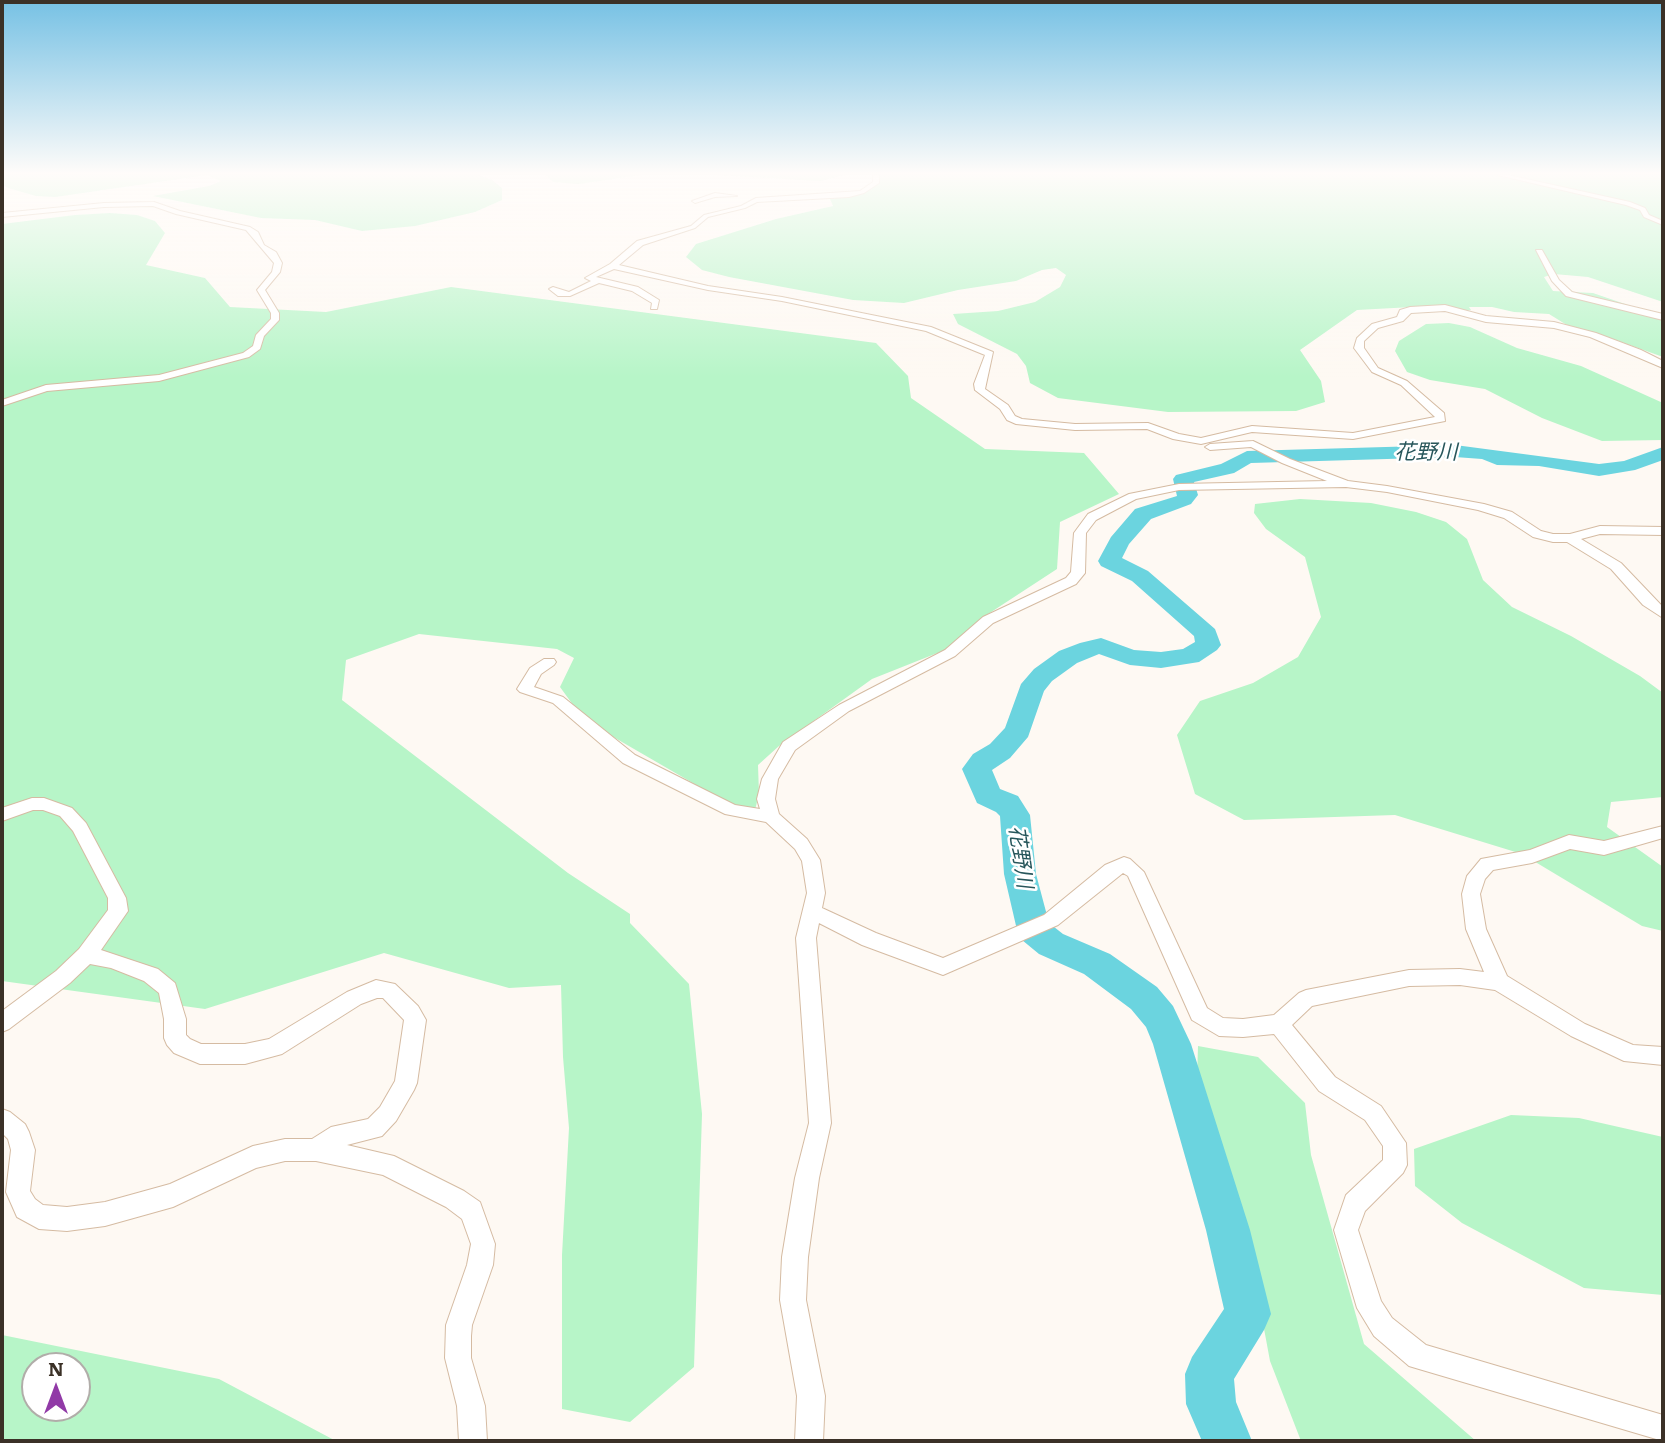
<!DOCTYPE html>
<meta charset="utf-8">
<style>
body{margin:0}
#map{position:relative;width:1665px;height:1443px;overflow:hidden;background:#fef9f3;font-family:Literata,serif}
canvas{display:block}
.frame{position:absolute;inset:0;border:4px solid #3b3127;pointer-events:none}
.north{position:absolute;left:21px;top:1352px;width:70px;height:70px;box-sizing:border-box;background:#fff;border:2px solid #b1ada9;border-radius:50%;rotate:0deg;font-size:19px;font-weight:700;line-height:28px;text-align:center;color:#3b3127}
.north::after{content:'';display:block;margin:auto;width:24px;height:32px;background:#913aa7;clip-path:polygon(50% 0,100% 100%,50% 72%,0 100%)}
</style>
<div id="map">
<canvas width="1665" height="1443"></canvas>
<div class="frame"></div>
<div class="north">N</div>
</div>
<script>
const g = document.querySelector('canvas').getContext('2d');
g.lineJoin = 'round';
function paint(path, color) {
  g.fillStyle = color;
  g.fill(path, 'evenodd');
}
function poly(rows) {
  const path = new Path2D();
  for (const r of rows) {
    path.moveTo(r[0], r[1]);
    for (let i = 2; i < r.length; i += 2) path.lineTo(r[i], r[i + 1]);
  }
  return path;
}
function strokePath(path, color, width, dash) {
  g.strokeStyle = color;
  g.lineWidth = width;
  g.lineCap = dash ? 'butt' : 'round';
  g.setLineDash(dash || []);
  g.stroke(path);
}
function write(font, color, halo, rows, align = 'center') {
  g.font = font + ' Literata,"Noto Sans JP",serif';
  g.lineWidth = 5;
  g.setLineDash([]);
  g.textBaseline = 'middle';
  g.strokeStyle = halo;
  g.fillStyle = color;
  for (const [text, x, y, turn = 0] of rows) {
    g.save();
    g.translate(x, y);
    g.rotate((+turn || 0) * Math.PI / 180);
    g.textAlign = isNaN(turn) ? turn : align;
    if (halo) g.strokeText(text, 0, 0);
    g.fillText(text, 0, 0);
    g.restore();
  }
}
paint(poly([
 [2,175,478,175,492,180,502,188,502,200,475,212,415,226,362,231,315,220,261,218,153,196,209,186,221,181,207,175,55,197,36,196,8,188,2,184],
 [546,175,641,175,579,184,553,182],
 [717,175,845,175,820,181],
 [879,175,1663,175,1663,302,1588,277,1554,274,1544,277,1553,291,1593,293,1663,317,1663,357,1602,335,1570,327,1549,314,1514,312,1492,307,1469,307,1471,310,1466,311,1431,306,1357,310,1300,350,1321,381,1325,402,1296,411,1168,412,1058,398,1030,383,1026,366,1017,354,958,324,953,314,998,311,1035,302,1060,287,1066,275,1056,268,1042,270,1016,281,958,290,904,303,853,300,729,277,702,270,686,257,696,244,776,219,833,206,830,199,845,197,871,188,877,184],
 [110,213,137,215,155,221,165,233,146,265,205,278,230,307,326,312,451,287,876,343,908,376,911,398,985,449,1084,453,1119,494,1060,522,1057,569,982,618,950,648,872,679,779,746,758,765,759,794,755,810,729,804,584,720,560,687,574,658,557,649,419,634,346,660,342,700,568,873,630,914,630,923,689,984,702,1114,694,1367,630,1422,562,1409,562,1255,569,1128,563,1057,561,985,509,988,384,953,205,1009,2,981,2,224,75,215],
 [1449,323,1470,327,1517,348,1581,366,1663,403,1663,440,1602,441,1542,418,1485,389,1430,380,1407,372,1395,351,1399,341,1426,324],
 [1300,499,1371,503,1416,512,1446,522,1467,539,1483,580,1512,607,1571,636,1640,676,1663,693,1663,797,1611,802,1607,827,1663,867,1663,931,1642,926,1522,854,1395,815,1244,820,1195,794,1177,735,1200,701,1253,683,1298,657,1321,617,1305,557,1266,529,1254,513,1255,504],
 [1198,1046,1258,1057,1305,1103,1311,1155,1364,1344,1476,1441,1301,1441,1270,1361,1247,1237,1222,1147,1197,1079],
 [1511,1115,1579,1118,1663,1137,1663,1295,1584,1288,1462,1223,1415,1186,1414,1149],
 [2,1335,219,1379,336,1441,2,1441],
 [77,1366,77,1408,35,1408,35,1366]
]), '#b7f5c8');
paint(poly([
 [1455,445,1599,464,1624,461,1663,447,1663,460,1635,470,1599,476,1539,466,1497,465,1482,459,1455,457,1251,463,1234,473,1194,482,1198,495,1191,504,1151,519,1129,544,1122,558,1148,571,1215,629,1221,645,1217,650,1199,662,1161,668,1130,665,1099,654,1077,663,1052,681,1044,691,1028,737,1010,758,992,770,1000,789,1018,796,1030,815,1036,874,1049,923,1063,934,1110,954,1157,987,1173,1006,1191,1044,1250,1230,1271,1314,1264,1330,1234,1379,1236,1402,1252,1441,1202,1441,1186,1404,1185,1374,1192,1357,1224,1309,1206,1230,1153,1044,1146,1027,1131,1009,1084,974,1039,954,1022,940,1017,930,1004,874,1000,816,996,812,977,803,962,769,973,754,990,744,1005,728,1021,684,1034,669,1059,651,1080,643,1101,638,1134,650,1161,652,1183,649,1195,642,1194,636,1132,581,1101,566,1098,561,1111,537,1135,509,1177,496,1173,479,1176,475,1221,464,1247,451,1455,445]
]), '#6bd4df');
const street = poly([
 [873,175,879,175,879,183,864,193,849,197,757,202,745,208,708,217,695,228,643,245,619,265,708,286,782,297,931,327,993,352,985,389,1008,405,1015,416,1022,419,1075,424,1148,423,1179,434,1201,438,1252,426,1353,433,1435,417,1401,385,1372,372,1354,348,1357,338,1372,324,1397,317,1400,310,1410,307,1445,305,1486,316,1554,322,1596,333,1641,350,1663,361,1663,368,1590,337,1554,328,1486,322,1445,311,1411,313,1403,321,1378,328,1364,341,1364,348,1378,368,1407,381,1444,413,1445,421,1353,439,1252,432,1201,444,1173,439,1147,429,1075,430,1016,424,1007,420,1000,409,975,390,974,384,985,355,926,331,782,301,708,290,614,269,596,277,638,287,659,300,657,309,651,309,652,303,632,291,599,283,570,296,558,296,549,289,553,287,569,292,591,281,585,278,610,264,637,241,691,226,704,215,741,206,756,198,860,191,873,182,873,175],
 [1498,175,1508,175,1630,202,1645,208,1649,215,1663,221,1663,225,1644,217,1640,210,1626,205,1498,175],
 [715,193,737,196,715,197,695,203,692,201,715,193],
 [154,202,180,211,250,227,258,232,264,245,276,252,282,263,280,272,265,290,279,313,279,320,264,336,260,349,249,357,159,381,47,391,2,406,2,400,46,385,159,375,243,353,253,346,256,335,271,319,271,313,257,290,272,272,274,263,246,230,176,214,153,206,104,207,2,217,2,213,104,203,154,202],
 [1536,250,1542,250,1559,280,1572,292,1663,314,1663,320,1566,296,1552,281,1536,250],
 [1253,441,1290,459,1348,481,1387,486,1484,504,1512,512,1541,531,1553,534,1570,534,1600,526,1663,527,1663,535,1600,534,1581,539,1621,563,1663,607,1663,618,1643,605,1611,569,1567,542,1553,542,1533,537,1504,518,1478,510,1387,492,1346,487,1179,490,1136,499,1096,520,1086,533,1085,573,1076,584,993,623,955,656,849,711,795,750,778,779,775,799,779,814,807,839,820,860,825,893,822,908,876,933,943,958,1044,915,1105,865,1124,857,1130,859,1144,872,1207,1008,1223,1018,1243,1019,1274,1015,1299,993,1306,990,1409,970,1460,969,1484,972,1466,929,1462,894,1467,876,1481,859,1530,850,1569,835,1604,841,1663,826,1663,838,1604,855,1570,849,1532,863,1493,870,1485,879,1480,894,1486,929,1507,976,1585,1024,1633,1045,1663,1047,1663,1065,1624,1061,1571,1036,1495,990,1460,985,1409,986,1312,1006,1292,1025,1335,1077,1381,1106,1406,1143,1407,1165,1403,1173,1365,1211,1358,1230,1381,1301,1392,1318,1426,1345,1663,1415,1663,1441,1419,1369,1409,1366,1374,1336,1357,1308,1334,1230,1346,1195,1383,1160,1383,1146,1365,1120,1319,1091,1274,1034,1243,1037,1219,1036,1192,1020,1128,876,1123,873,1058,925,943,975,862,945,819,923,816,938,831,1123,819,1178,808,1257,806,1300,825,1396,823,1441,795,1441,797,1396,780,1300,782,1257,795,1178,809,1123,796,938,807,893,802,861,795,849,766,822,725,814,623,763,553,703,520,692,517,689,530,668,544,659,554,659,556,662,554,665,541,674,534,687,563,697,635,755,735,805,760,809,757,799,762,779,783,742,839,705,945,650,983,617,1066,578,1071,572,1074,533,1088,514,1129,494,1179,484,1327,481,1282,463,1251,447,1210,450,1205,447,1210,444,1253,441],
 [32,798,44,798,72,808,86,823,126,898,128,911,101,950,158,969,175,983,186,1019,186,1035,190,1039,201,1044,245,1044,269,1039,347,992,376,980,395,984,418,1006,426,1020,417,1083,414,1090,396,1121,382,1136,347,1145,394,1156,464,1191,480,1202,495,1244,493,1265,472,1325,471,1336,471,1358,485,1406,487,1441,459,1441,457,1406,445,1358,446,1325,467,1265,471,1244,462,1219,446,1207,383,1175,316,1161,285,1161,256,1168,173,1207,105,1226,67,1231,39,1229,17,1217,6,1192,11,1150,8,1139,2,1133,2,1109,10,1112,25,1124,29,1132,35,1150,30,1191,35,1199,43,1205,67,1207,105,1202,170,1184,253,1146,285,1139,312,1139,331,1127,368,1119,380,1107,395,1081,404,1020,383,998,377,998,361,1004,282,1054,245,1064,200,1064,174,1053,167,1045,164,1038,164,1019,159,993,144,981,111,968,90,964,70,983,9,1029,2,1032,2,1011,56,971,79,949,108,910,108,898,73,831,60,816,43,810,33,810,2,821,2,808,32,798]
]);
strokePath(street, '#d5bba2', 2);
paint(street, '#fff');
const sky = g.createLinearGradient(0, 0, 0, 377);
sky.addColorStop(0, '#76c1e4');
sky.addColorStop(0.46, '#fffcfa');
sky.addColorStop(1, '#fffcfa00');
g.fillStyle = sky;
g.fillRect(0, 0, 1665, 377);
write('italic 21px', '#27565b', '#fff', [
 ["花野川",1426,453],
 ["花野川",1020,857,82]
]);
</script>
